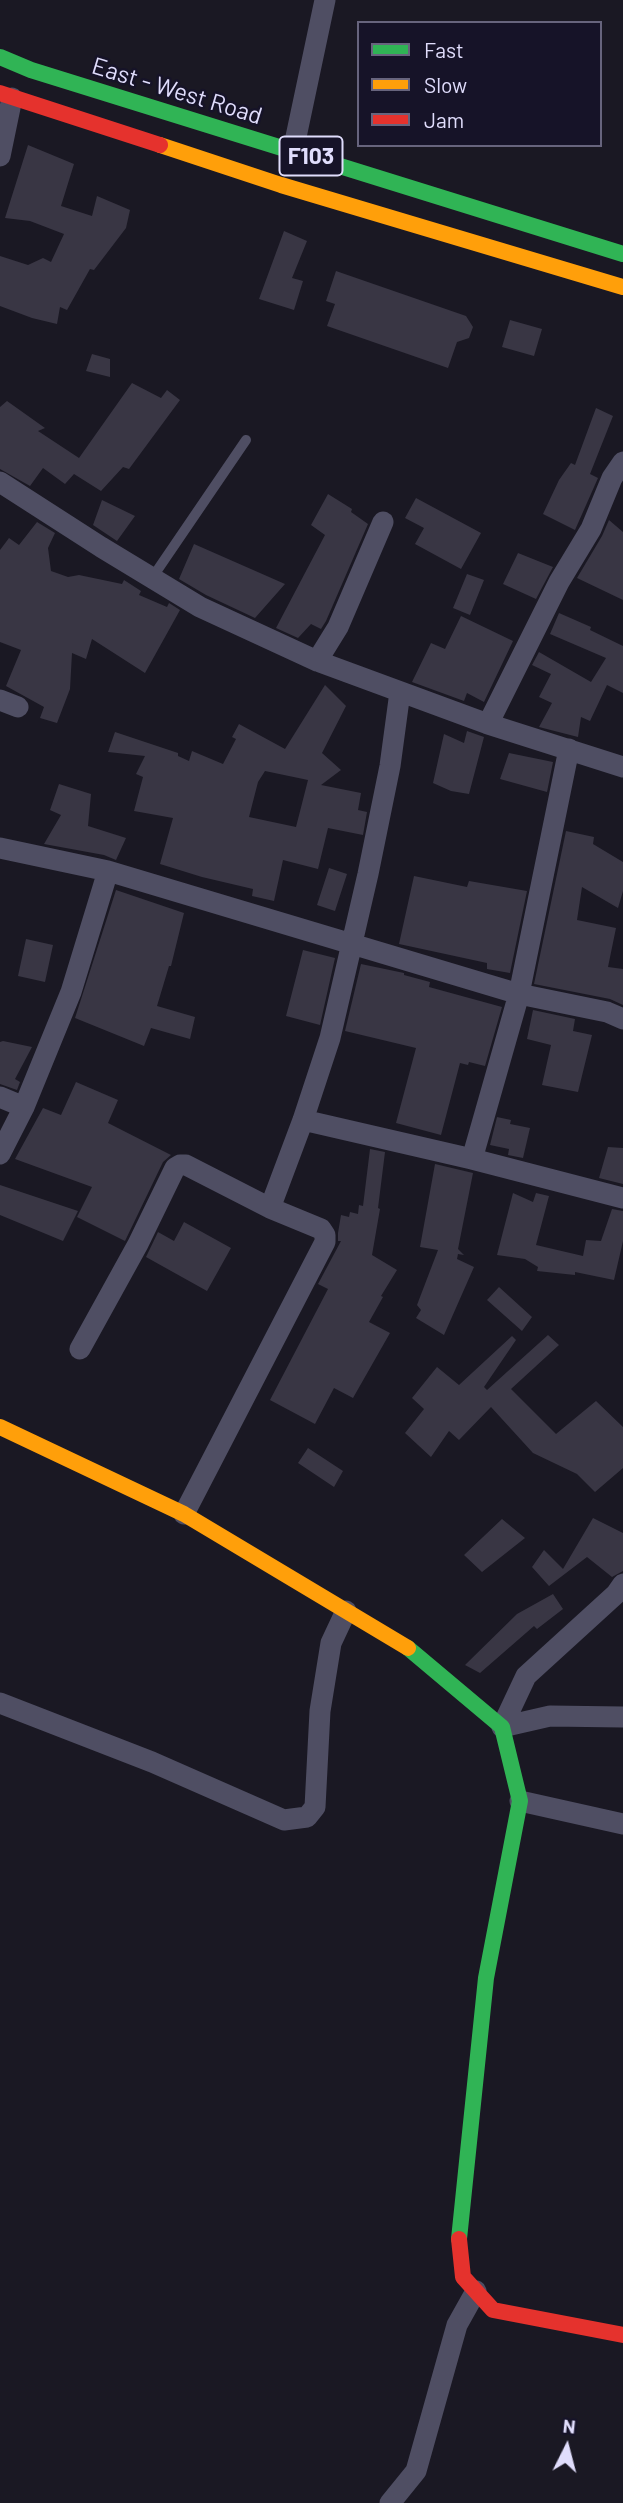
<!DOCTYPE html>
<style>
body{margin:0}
#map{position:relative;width:623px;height:2503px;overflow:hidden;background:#1a1823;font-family:Barlow,sans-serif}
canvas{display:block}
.legend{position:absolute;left:357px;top:21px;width:245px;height:126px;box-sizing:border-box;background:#161328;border:2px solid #67647d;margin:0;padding:9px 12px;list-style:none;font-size:21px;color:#e0ddfc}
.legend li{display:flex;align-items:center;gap:14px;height:35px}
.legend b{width:35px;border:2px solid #67647d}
.north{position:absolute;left:532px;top:2412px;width:70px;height:70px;-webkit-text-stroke:5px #161328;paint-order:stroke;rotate:6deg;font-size:19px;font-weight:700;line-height:28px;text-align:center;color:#e0ddfc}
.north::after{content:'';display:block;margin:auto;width:24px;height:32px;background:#e0ddfc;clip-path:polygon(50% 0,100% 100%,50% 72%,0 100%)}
</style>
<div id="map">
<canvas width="623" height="2503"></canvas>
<ul class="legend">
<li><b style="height:9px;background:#30b455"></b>Fast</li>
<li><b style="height:9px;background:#ff9f0a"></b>Slow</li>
<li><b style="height:9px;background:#e5322d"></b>Jam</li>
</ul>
<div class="north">N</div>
</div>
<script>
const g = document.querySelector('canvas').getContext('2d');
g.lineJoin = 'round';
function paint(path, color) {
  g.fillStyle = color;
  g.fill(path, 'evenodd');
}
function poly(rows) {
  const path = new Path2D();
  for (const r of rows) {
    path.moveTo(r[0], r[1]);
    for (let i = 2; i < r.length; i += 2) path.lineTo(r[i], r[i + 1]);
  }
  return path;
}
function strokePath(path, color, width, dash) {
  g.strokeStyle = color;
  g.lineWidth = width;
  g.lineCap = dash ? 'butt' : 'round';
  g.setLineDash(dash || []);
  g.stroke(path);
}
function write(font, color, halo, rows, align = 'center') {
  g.font = font + ' Barlow,sans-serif';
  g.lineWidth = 5;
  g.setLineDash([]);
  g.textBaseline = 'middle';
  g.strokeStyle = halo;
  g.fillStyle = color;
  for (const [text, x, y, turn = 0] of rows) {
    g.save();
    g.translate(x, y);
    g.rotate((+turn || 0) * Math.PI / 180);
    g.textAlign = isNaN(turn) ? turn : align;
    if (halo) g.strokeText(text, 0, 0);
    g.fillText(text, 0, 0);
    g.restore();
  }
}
paint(poly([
 [28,145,74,164,61,206,92,216,97,196,130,210,126,228,94,270,90,269,67,310,60,307,57,324,32,318,0,306,0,256,28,265,43,258,51,262,64,234,30,221,5,218],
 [284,231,307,241,292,278,303,281,294,310,259,299],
 [336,271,466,316,473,327,469,338,457,342,448,368,327,326,335,304,326,301],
 [510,320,542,329,534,356,502,347],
 [92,354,110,359,110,377,86,371],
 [132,383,161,398,167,390,180,400,129,469,123,467,101,491,74,474,65,484,43,468,30,486,0,469,0,407,7,401,45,428,38,431,79,458],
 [596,408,613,416,590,474,598,478,575,530,543,514,559,480,571,463,575,465],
 [328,494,352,509,351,512,368,524,326,621,321,629,311,624,298,638,276,628,325,535,311,525],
 [416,498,481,533,461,569,415,544,424,528,405,518],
 [102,500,135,516,117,541,93,525],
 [609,520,623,532,623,600,577,578,602,536],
 [37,522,55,533,48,548,51,571,68,577,79,575,122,584,124,580,141,591,139,595,167,607,169,603,180,610,145,673,92,639,86,659,72,653,70,689,57,723,40,718,44,707,6,686,21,650,0,642,0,550,9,538,19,545],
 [194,544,285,584,255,618,206,595,179,579],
 [518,553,553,567,536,599,503,584],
 [467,574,484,580,470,615,453,608],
 [559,613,591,627,590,630,623,646,623,693,607,685,590,721,581,717,578,737,539,727,552,703,539,697,551,674,532,665,539,652,591,682,606,658,550,634],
 [461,616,513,641,484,702,467,693,464,701,412,682,431,643,445,649],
 [325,685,346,706,322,753,341,770,321,785,361,793,358,810,367,812,363,835,328,828,318,869,283,860,274,901,252,896,253,889,202,877,160,864,173,818,134,811,143,777,136,774,145,756,108,752,115,732,178,753,178,756,189,761,192,751,223,764,236,739,232,737,239,724,285,749],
 [265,771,308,780,296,827,249,817,258,782],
 [467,731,484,737,469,794,451,791,433,783,444,734,464,743],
 [509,753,553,762,547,792,500,779],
 [59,784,91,794,88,826,126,838,116,860,104,855,44,844,61,815,50,810],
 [566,831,594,837,593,844,623,862,623,891,618,908,582,887,577,920,616,928,608,967,623,969,623,1005,610,999,534,984],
 [329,868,347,874,335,911,317,905],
 [414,876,467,887,469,881,527,891,510,973,487,969,487,963,399,944],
 [116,890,184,913,171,966,169,966,157,1006,195,1017,190,1039,151,1028,144,1046,75,1018],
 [26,939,53,945,45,982,18,976],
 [303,950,335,958,320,1025,286,1016],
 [361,964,404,973,404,975,430,982,429,987,502,1007,485,1066,469,1062,468,1065,460,1063,441,1135,396,1123,416,1048,345,1031],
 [533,1010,575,1019,573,1031,592,1035,578,1092,542,1085,551,1045,527,1039],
 [3,1041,32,1047,15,1079,20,1082,17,1090,0,1084,0,1042],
 [76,1082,118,1100,108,1123,171,1155,163,1162,125,1241,77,1217,92,1187,15,1159,43,1108,61,1115],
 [497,1117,511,1120,510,1124,530,1128,523,1158,508,1155,509,1149,490,1145],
 [608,1147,623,1148,623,1184,599,1178],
 [370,1149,385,1152,378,1208,380,1209,372,1255,397,1270,381,1296,383,1297,369,1322,390,1333,353,1398,334,1388,315,1424,270,1400,328,1289,318,1284,341,1241,338,1241,338,1233,341,1215,349,1217,350,1212,358,1214,359,1205,363,1206],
 [435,1164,473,1173,458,1249,464,1255,458,1254,457,1259,474,1267,444,1335,416,1318,421,1310,417,1305,438,1250,420,1247],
 [0,1185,78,1211,63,1241,0,1215],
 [513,1193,533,1202,536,1193,549,1196,536,1245,583,1256,586,1240,601,1241,612,1209,623,1211,623,1241,614,1280,575,1272,575,1275,537,1271,538,1267,525,1259,497,1255],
 [184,1222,231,1248,207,1291,146,1257,158,1232,174,1241],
 [499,1287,532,1317,522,1331,487,1300],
 [548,1335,559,1345,511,1389,556,1434,596,1401,623,1427,623,1468,595,1492,577,1474,533,1453,491,1407,459,1440,449,1431,431,1457,405,1433,424,1409,412,1398,437,1367,459,1385,512,1336,516,1340,484,1387,487,1390],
 [308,1448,343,1471,334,1487,298,1463],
 [593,1518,623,1533,623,1571,612,1577,587,1557,549,1586,532,1567,544,1550,563,1569],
 [502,1519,525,1538,482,1572,464,1555],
 [553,1594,563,1609,537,1629,534,1626,480,1673,465,1665,517,1614]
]), '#393644');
strokePath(poly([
 [152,578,246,440]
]), '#4f4e63', 10);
strokePath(poly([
 [293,151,325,0],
 [0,156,12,98],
 [0,482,101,547,200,607,317,661,488,724,623,767],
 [317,661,338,627,383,522],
 [0,700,18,707],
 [488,724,559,582,591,529,612,478,623,462],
 [0,848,108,871,519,994,607,1012,623,1019],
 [0,1097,24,1107],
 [303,1120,472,1159,623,1198],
 [0,1154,24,1107,71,992,108,871],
 [472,1159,519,994,569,749],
 [270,1208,303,1120,330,1038,368,874,390,766,400,692],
 [80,1349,138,1244,175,1168,180,1165,186,1165,270,1208,321,1229,325,1235,325,1242,184,1514],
 [0,1703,152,1762,284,1820,307,1817,315,1807,320,1711,331,1643,346,1611],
 [502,1727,526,1676,616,1594,623,1584],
 [502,1727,550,1716,623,1717],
 [520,1801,623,1824],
 [390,2503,416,2471,457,2325,476,2291]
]), '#4f4e63', 21);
strokePath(poly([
 [0,57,31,70,623,254],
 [408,1648,502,1727,520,1801,486,1978,459,2239]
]), '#30b455', 16);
strokePath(poly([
 [160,145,281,185,623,287],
 [0,1427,184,1514,408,1648]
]), '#ff9f0a', 16);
strokePath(poly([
 [0,93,160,145],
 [459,2239,463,2277,493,2310,623,2335]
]), '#e5322d', 16);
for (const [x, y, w] of [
 [311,156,63]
]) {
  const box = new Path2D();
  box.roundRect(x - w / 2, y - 19.5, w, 39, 5);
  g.fillStyle = '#161328';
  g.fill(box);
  strokePath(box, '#e0ddfc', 2);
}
write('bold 23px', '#e0ddfc', null, [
 ["F103",311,156]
]);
write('24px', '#e0ddfc', '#161328', [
 ["East - West Road",177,91,17]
]);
</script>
